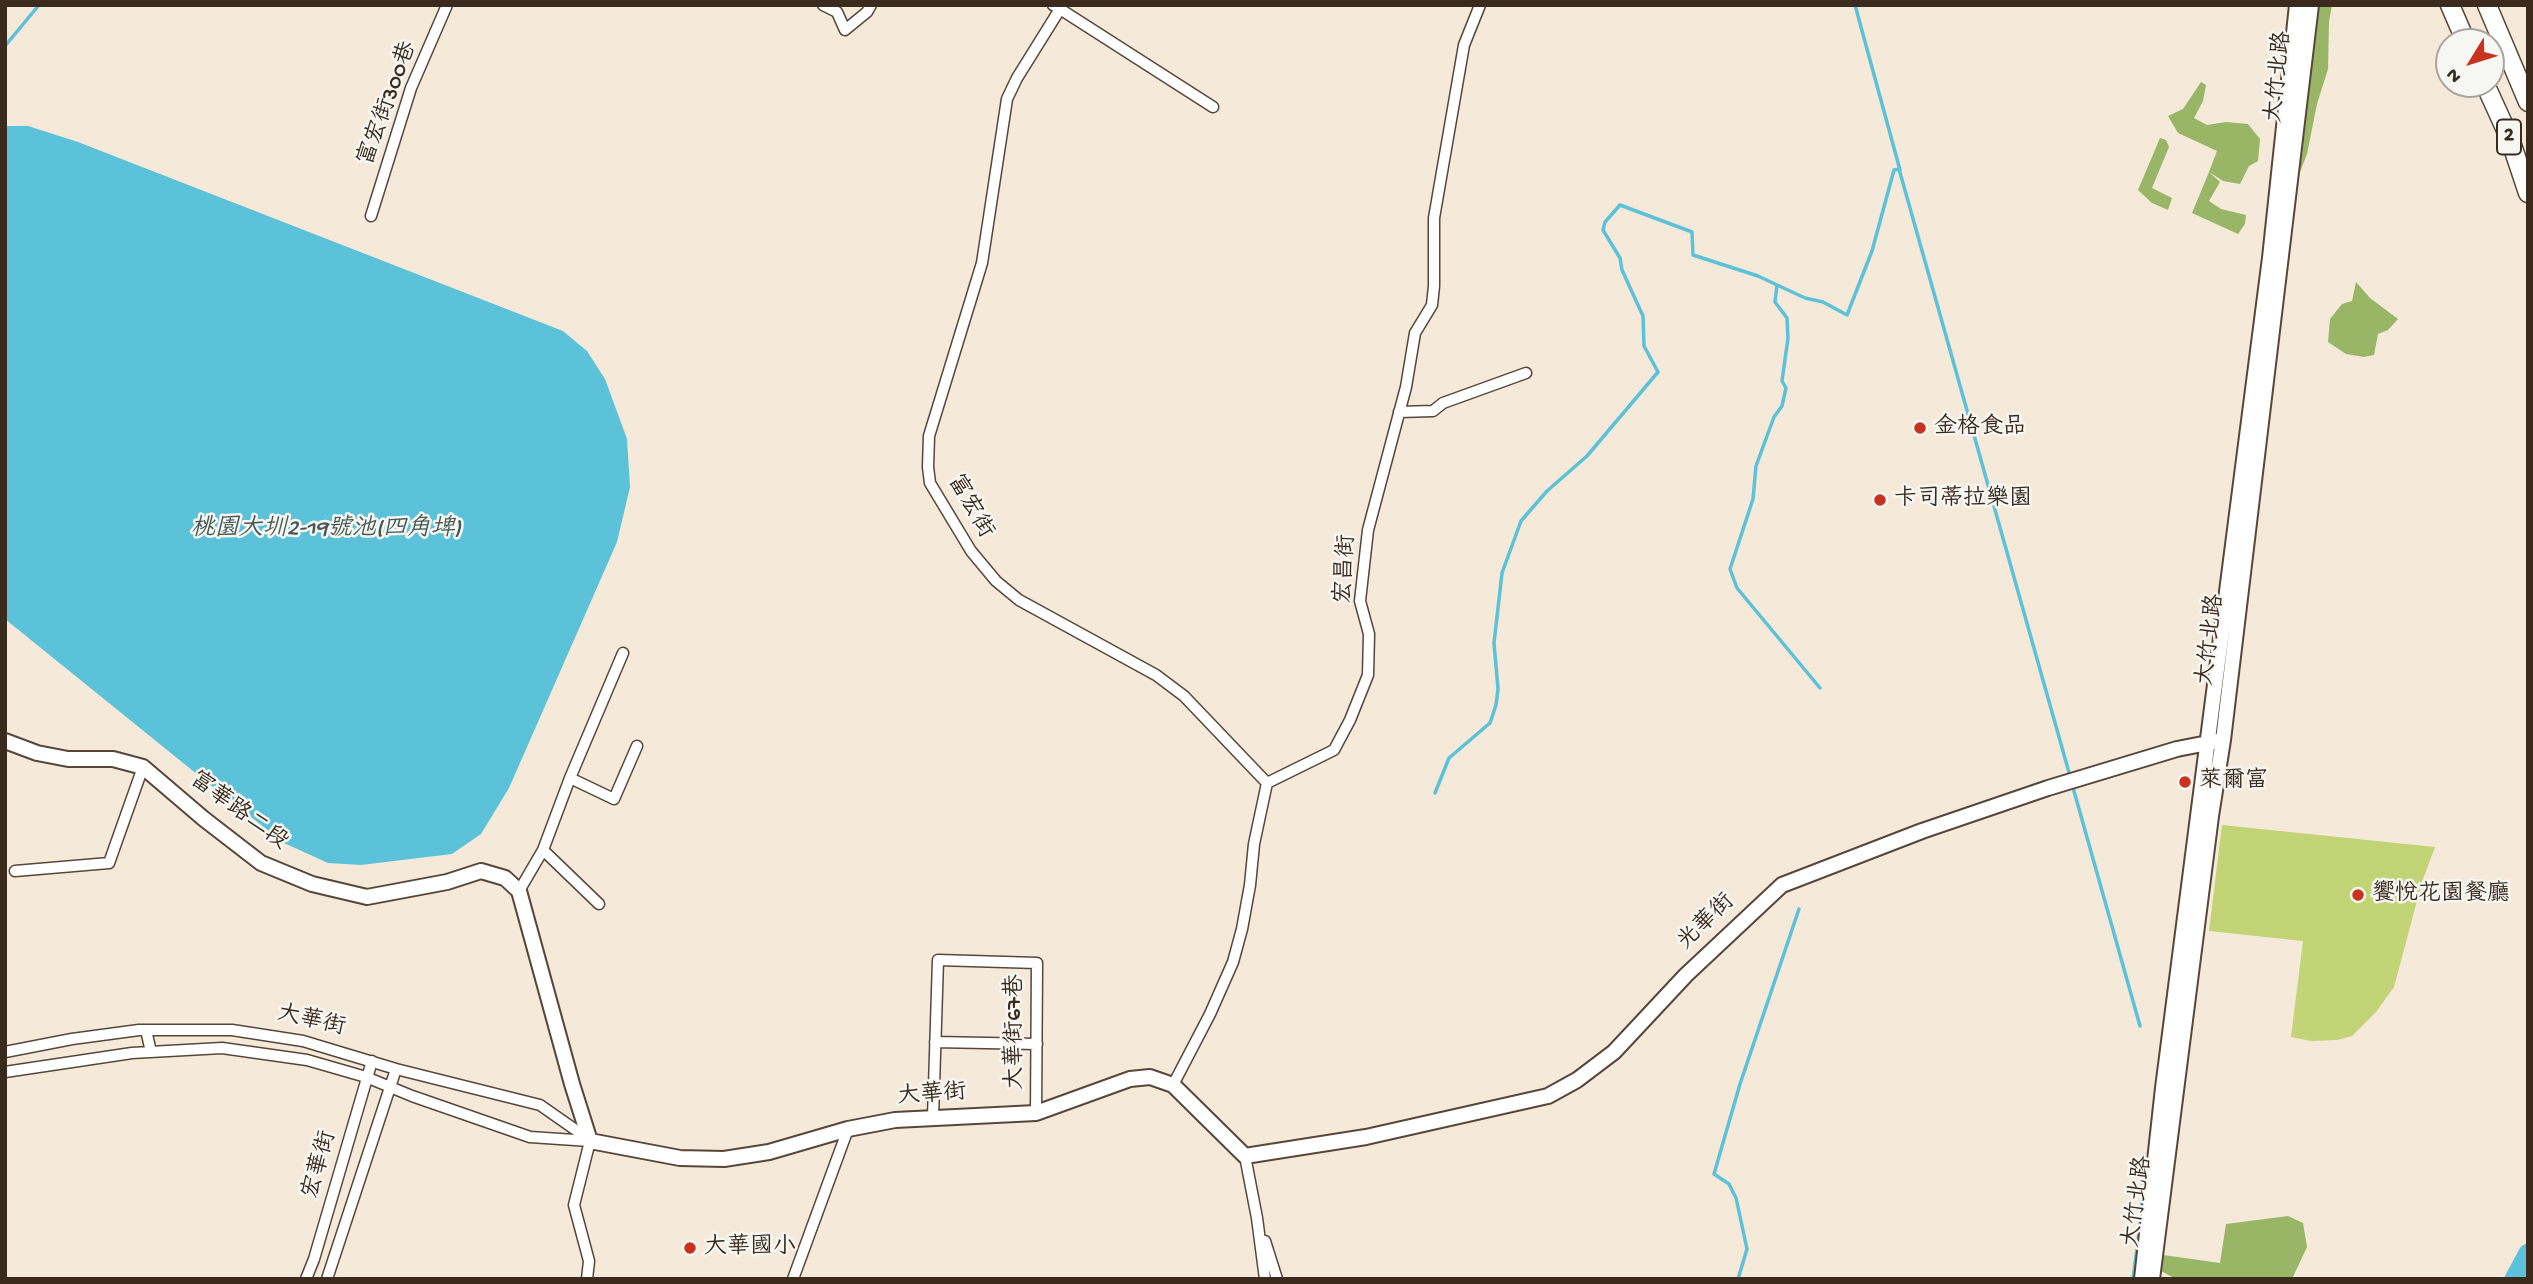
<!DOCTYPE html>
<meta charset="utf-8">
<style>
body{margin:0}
#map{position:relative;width:2533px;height:1284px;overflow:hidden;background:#f5e9d9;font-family:"Gochi Hand",sans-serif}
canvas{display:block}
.frame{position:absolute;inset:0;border:7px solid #3b2a1e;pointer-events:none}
.north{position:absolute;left:2435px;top:28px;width:70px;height:70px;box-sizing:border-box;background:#f6f6f2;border:2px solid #aba49d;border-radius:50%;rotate:232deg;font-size:19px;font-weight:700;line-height:28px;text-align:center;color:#3b2a1e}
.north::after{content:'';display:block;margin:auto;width:24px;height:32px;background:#c8321e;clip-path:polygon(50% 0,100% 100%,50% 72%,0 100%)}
</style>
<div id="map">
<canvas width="2533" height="1284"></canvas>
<div class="frame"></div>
<div class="north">N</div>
</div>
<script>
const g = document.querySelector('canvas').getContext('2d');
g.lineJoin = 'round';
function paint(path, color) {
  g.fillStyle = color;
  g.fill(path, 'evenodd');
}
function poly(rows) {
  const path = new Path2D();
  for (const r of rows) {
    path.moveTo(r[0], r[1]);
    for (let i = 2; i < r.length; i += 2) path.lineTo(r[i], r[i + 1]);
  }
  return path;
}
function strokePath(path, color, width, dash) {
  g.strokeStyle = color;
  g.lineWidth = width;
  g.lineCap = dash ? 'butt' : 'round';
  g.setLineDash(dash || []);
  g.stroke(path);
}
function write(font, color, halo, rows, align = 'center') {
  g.font = font + ' "Gochi Hand","LXGW WenKai TC",sans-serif';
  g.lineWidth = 5;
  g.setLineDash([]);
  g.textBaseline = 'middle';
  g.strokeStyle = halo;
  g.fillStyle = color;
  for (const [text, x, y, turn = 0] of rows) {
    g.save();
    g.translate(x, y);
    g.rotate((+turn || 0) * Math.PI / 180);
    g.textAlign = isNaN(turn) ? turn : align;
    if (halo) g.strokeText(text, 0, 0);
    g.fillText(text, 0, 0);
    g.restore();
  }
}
paint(poly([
 [2222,825,2435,847,2422,882,2394,987,2376,1012,2352,1036,2337,1040,2311,1041,2291,1037,2303,941,2209,931]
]), '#c2d476');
paint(poly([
 [2317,5,2332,5,2329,22,2328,69,2317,104,2307,154,2300,172,2295,165],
 [2201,82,2206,85,2203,101,2194,118,2207,125,2226,122,2248,124,2260,139,2258,161,2249,166,2240,184,2223,181,2209,172,2217,151,2178,133,2168,116,2183,109],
 [2160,138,2166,140,2169,147,2152,188,2172,198,2168,210,2152,203,2138,190],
 [2209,172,2220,182,2209,201,2221,209,2246,215,2245,224,2238,234,2192,213],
 [2356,282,2370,298,2398,319,2388,330,2378,334,2374,355,2364,357,2346,354,2328,342,2330,319,2342,304,2352,301],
 [2288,1216,2303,1223,2307,1247,2292,1279,2176,1279,2161,1271,2163,1255,2220,1263,2226,1224]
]), '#99b667');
paint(poly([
 [5,126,28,126,78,142,563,331,587,351,605,379,627,439,630,487,617,542,509,788,481,834,452,854,361,865,328,863,284,843,198,775,5,619]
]), '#5cc2d9');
strokePath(poly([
 [1855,5,1900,170],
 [5,46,39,5],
 [1777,285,1775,302,1787,318,1788,338,1782,381,1786,388,1782,406,1774,417,1756,466,1753,499,1730,569,1737,588,1820,688],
 [2072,784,2140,1026],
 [1435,793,1449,758,1490,723,1496,705,1498,689,1494,643,1502,573,1521,521,1547,491,1587,456,1658,372,1644,346,1643,316,1622,270,1620,258,1603,230,1605,222,1620,205,1692,232,1693,255,1758,276,1805,298,1823,302,1847,315,1872,251,1894,170,1899,169,2070,776],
 [1738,1279,1747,1249,1736,1198,1729,1184,1714,1174,1740,1084,1799,909],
 [2133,1279,2141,1217,2144,1173]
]), '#5cc2d9', 3.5);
strokePath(poly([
 [2514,1279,2528,1253]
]), '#5cc2d9', 19);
const street = poly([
 [823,5,837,12,845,30,867,12,871,5],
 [1053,5,1060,9,1017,78,1007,99,982,263,929,436,928,467,930,483,971,551,996,581,1019,600,1156,675,1184,696,1267,783],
 [1060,9,1213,107],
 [371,216,411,88,447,5],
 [1399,412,1433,411,1443,403,1526,373],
 [570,778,614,799,637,746],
 [543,850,599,904],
 [15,871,109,863,143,767],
 [519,891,543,850,570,778,623,653],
 [146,1030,151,1052],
 [935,1042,1037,1044],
 [5,1052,72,1039,139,1030,232,1030,303,1041,396,1069,540,1105,590,1140],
 [5,1072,132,1053,222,1048,307,1060,366,1077,412,1096,530,1137,590,1141],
 [1173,1085,1210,1014,1233,962,1242,929,1250,885,1254,844,1267,783,1334,750,1350,720,1368,675,1369,634,1360,601,1368,530,1406,387,1415,333,1432,305,1434,286,1434,218,1464,45,1480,5],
 [933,1117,938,960,1037,963,1036,1113],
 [1245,1156,1257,1218,1265,1279],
 [1265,1241,1277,1279],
 [306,1279,314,1259,372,1061],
 [327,1279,396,1069],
 [587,1279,589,1261,574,1205,590,1141],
 [793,1279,848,1129]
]);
const secondary = poly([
 [5,741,37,753,68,759,113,759,143,767,204,819,261,863,312,884,367,897,447,882,481,871,505,878,519,891,572,1084,590,1141,680,1158,724,1159,769,1152,848,1129,895,1120,1036,1113,1130,1079,1150,1077,1173,1085,1245,1156,1366,1137,1548,1096,1577,1080,1614,1052,1686,975,1782,885,1922,831,2048,788,2177,749,2223,740],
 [2142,1279,2163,1088,2270,258,2297,5],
 [2152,1279,2211,816,2223,740,2311,5]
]);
const highway = poly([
 [2450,5,2466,42],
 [2487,5,2528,102],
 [2485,84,2510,139,2528,193]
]);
strokePath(street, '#57473a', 13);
strokePath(secondary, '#57473a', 18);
strokePath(highway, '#57473a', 21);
strokePath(street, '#fff', 10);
strokePath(secondary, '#fff', 14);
strokePath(highway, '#fff', 18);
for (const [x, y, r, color] of [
 [1920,428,7,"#c8321e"],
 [1880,500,7,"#c8321e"],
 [2185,782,7,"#c8321e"],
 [2358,895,7,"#c8321e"],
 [690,1248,7,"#c8321e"]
]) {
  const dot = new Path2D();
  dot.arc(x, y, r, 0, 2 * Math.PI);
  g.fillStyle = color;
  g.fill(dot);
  strokePath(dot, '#f6f6f2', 2.5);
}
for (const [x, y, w] of [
 [2509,137,24]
]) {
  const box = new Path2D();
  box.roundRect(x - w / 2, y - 17.5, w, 35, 5);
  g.fillStyle = '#f6f6f2';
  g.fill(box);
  strokePath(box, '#3b2a1e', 2);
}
write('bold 21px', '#3b2a1e', null, [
 ["2",2509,137]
]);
write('23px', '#3b2a1e', '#f6f6f2', [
 ["大竹北路",2280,77,-84],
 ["富宏街300巷",389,104,-70],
 ["富宏街",969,507,60],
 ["宏昌街",1347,569,-87],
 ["大竹北路",2212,640,-83],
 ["富華路二段",238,812,36],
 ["光華街",1707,923,-44],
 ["大華街",311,1022,13],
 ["大華街67巷",1016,1032,-90],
 ["大華街",932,1096,-4],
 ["宏華街",321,1165,-74],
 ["大竹北路",2139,1202,-82]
]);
write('23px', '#3b2a1e', '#f6f6f2', [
 ["金格食品",1934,428],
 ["卡司蒂拉樂園",1894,500],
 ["萊爾富",2199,782],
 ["饗悅花園餐廳",2372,895],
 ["大華國小",704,1248]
], 'left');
write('italic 24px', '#455856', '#f6f6f2', [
 ["桃園大圳2-19號池(四角埤)",326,530]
]);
</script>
